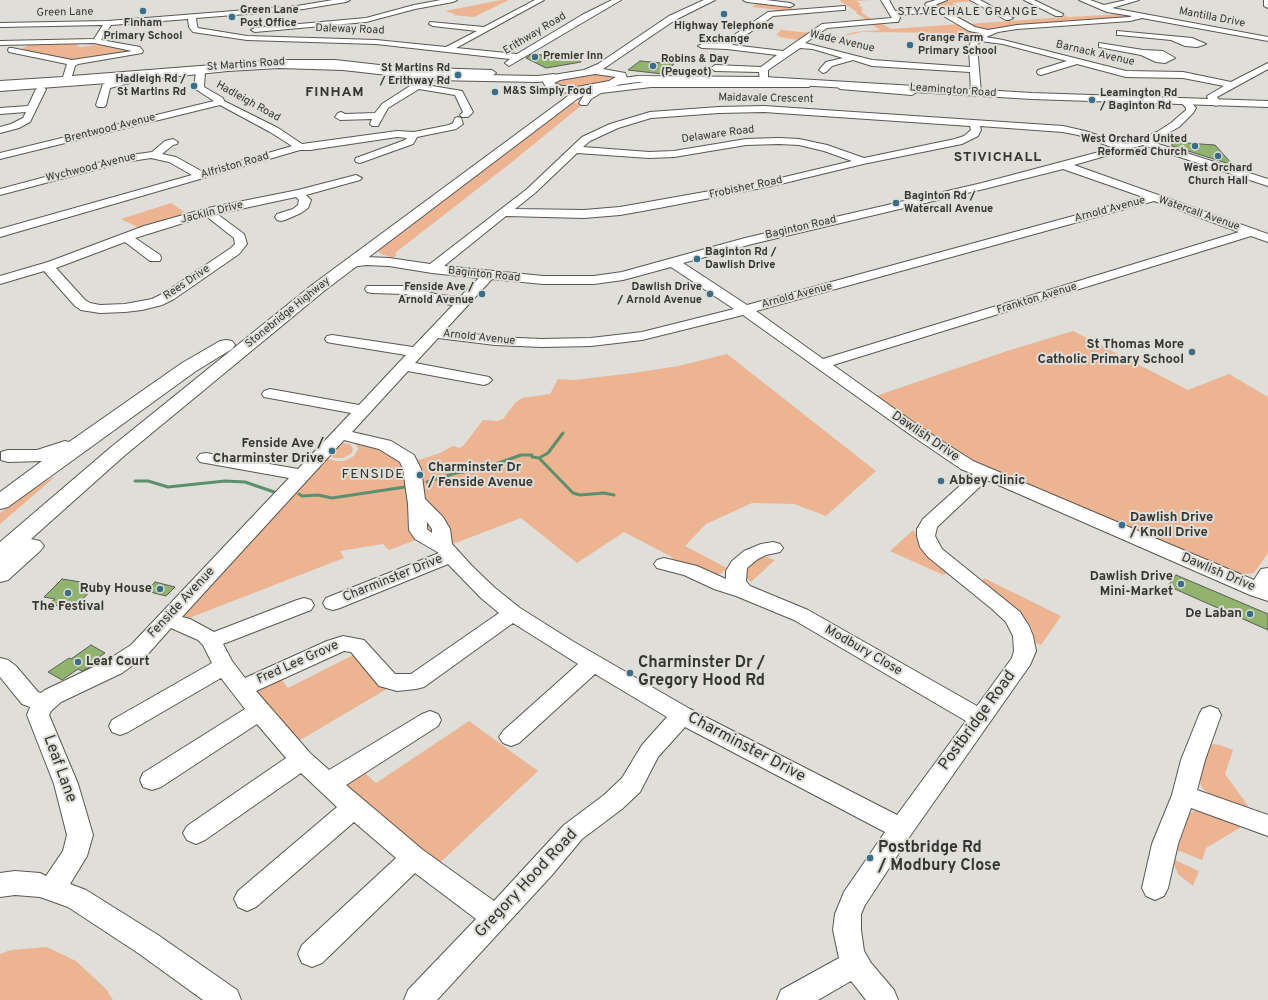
<!DOCTYPE html>
<style>
body{margin:0}
canvas{display:block;background:#dfded8}
</style>
<canvas width="1268" height="1000"></canvas>
<script>
const g = document.querySelector('canvas').getContext('2d');
g.lineJoin = 'round';
function paint(path, color) {
  g.fillStyle = color;
  g.fill(path, 'evenodd');
}
function poly(rows) {
  const path = new Path2D();
  for (const r of rows) {
    path.moveTo(r[0], r[1]);
    for (let i = 2; i < r.length; i += 2) path.lineTo(r[i], r[i + 1]);
  }
  return path;
}
function strokePath(path, color, width, dash) {
  g.strokeStyle = color;
  g.lineWidth = width;
  g.lineCap = dash ? 'butt' : 'round';
  g.setLineDash(dash || []);
  g.stroke(path);
}
function write(font, color, halo, rows, align = 'center') {
  g.font = font + ' Overpass,sans-serif';
  g.lineWidth = 4;
  g.setLineDash([]);
  g.textBaseline = 'middle';
  g.strokeStyle = halo;
  g.fillStyle = color;
  for (const [text, x, y, turn = 0] of rows) {
    g.save();
    g.translate(x, y);
    g.rotate((+turn || 0) * Math.PI / 180);
    g.textAlign = isNaN(turn) ? turn : align;
    if (halo) g.strokeText(text, 0, 0);
    g.fillText(text, 0, 0);
    g.restore();
  }
}
paint(poly([
 [501,0,509,0,474,17,453,15,455,14,445,11],
 [840,0,870,0,856,1,861,4,858,5,863,8,860,9,863,10,861,12,873,20,868,21,856,13,857,12,840,1],
 [948,0,970,0,973,1,952,3,959,7,955,7,956,8,940,9,933,4],
 [758,2,789,6,793,10,790,11,752,7],
 [1123,14,1131,16,1014,26,988,30,976,28,967,24,1065,17,1062,16,1064,15,1068,17],
 [881,23,891,29,960,24,981,33,972,38,948,33,861,32,829,40,817,36,821,34,840,37,854,32,880,30,871,24],
 [755,27,757,27,809,33,800,40,779,37,780,36,776,35,781,30],
 [43,43,44,45,77,43,77,46,81,47,102,44,137,50,70,61,34,54,37,52,30,51,18,50,30,45,29,44],
 [591,73,616,77,609,82,585,87,561,87,554,83,554,81],
 [573,103,583,104,512,162,395,253,397,255,393,258,381,254,377,250],
 [171,203,189,215,141,229,121,219],
 [1073,331,1188,390,1229,374,1268,397,1268,553,1254,573,1247,574,1232,572,982,466,963,456,876,396,1007,351],
 [727,354,876,471,826,516,794,504,752,503,706,524,685,546,727,568,718,576,675,561,670,556,624,532,577,563,521,518,445,547,424,537,389,550,383,544,340,551,344,558,189,618,183,624,167,620,325,458,336,461,344,461,354,456,358,449,353,437,405,457,419,460,440,453,453,446,460,448,464,445,483,420,497,421,503,419,515,403,522,398,550,394,558,379,574,380,633,373,678,366],
 [343,443,350,444,353,449,352,453,343,458,335,458,329,456],
 [56,476,0,524,0,513,36,486],
 [913,530,915,532,919,544,925,553,948,572,943,575,890,551],
 [767,557,775,560,751,582,747,579,744,576,743,567,758,558],
 [984,578,1061,616,1041,645,1036,643,1031,627,1017,609,984,582,983,580],
 [361,651,397,683,290,746,243,688,276,672,288,688],
 [469,721,538,771,431,871,327,784,357,766,376,783],
 [1211,744,1220,745,1233,750,1225,774,1251,810,1214,797,1204,790,1201,786,1199,778],
 [1194,811,1199,811,1243,826,1206,848,1202,860,1177,850,1187,815],
 [1173,859,1199,871,1193,886,1178,874,1174,864],
 [47,947,76,961,106,989,113,1000,0,1000,0,954,11,950]
]), '#edb492');
strokePath(poly([
 [539,458,573,493,580,495,604,493,614,495],
 [135,481,148,481,168,487,225,481,245,482,277,493],
 [427,482,456,473,482,469,521,455,532,455,532,457,539,458,548,453,563,433],
 [299,494,302,496,318,495,332,498,405,487]
]), '#5c8f6e', 3);
const building = poly([
 [532,54,580,59,581,62,546,68,526,58,532,54],
 [640,61,674,64,663,74,628,70,640,61],
 [1172,142,1215,145,1233,165,1172,146,1172,142],
 [1176,575,1268,614,1268,630,1168,586,1176,575],
 [62,579,93,584,89,588,92,589,74,609,49,604,55,599,44,597,62,579],
 [155,582,175,587,166,596,146,591,155,582],
 [91,645,105,653,89,664,91,666,88,668,82,671,78,669,62,680,48,672,69,658,71,659,91,645]
]);
paint(building, '#92b36e');
strokePath(building, '#5b5d59', 1);
const minor = poly([
 [333,0,350,0,346,2,297,10,196,18,197,26,198,28,247,36,376,40,446,47,477,31,433,26,429,24,430,22,484,27,535,0,544,0,456,48,517,54,582,15,612,0,621,0,509,66,505,63,510,59,376,44,247,40,193,32,189,27,188,19,111,25,101,40,140,47,143,51,142,53,78,64,75,66,72,76,277,60,335,60,397,67,492,70,496,73,492,76,397,73,335,66,277,66,205,71,204,87,223,98,224,101,278,128,302,144,397,131,414,132,449,125,453,123,455,118,458,117,461,118,463,124,456,129,417,137,413,144,360,163,356,162,355,160,356,158,405,140,407,138,397,137,310,150,300,150,0,237,0,229,192,175,169,162,151,158,125,162,0,195,0,189,124,156,152,152,165,141,173,139,178,142,177,144,173,145,162,154,176,157,203,172,292,146,270,132,220,105,0,159,0,153,214,101,194,88,196,72,70,81,68,85,65,86,62,85,61,82,0,87,0,81,63,77,67,64,9,52,8,50,9,48,12,48,72,60,132,51,94,43,0,45,0,41,94,39,103,25,0,27,0,23,108,21,297,6,333,0],
 [441,0,457,0,453,2,415,9,366,22,255,32,251,30,255,28,366,18,414,5,441,0],
 [743,0,766,0,790,3,794,5,790,7,747,2,743,0],
 [881,0,889,0,895,11,929,8,925,5,926,3,936,0,947,0,935,5,975,27,988,30,1017,25,1130,17,1132,16,1107,12,1079,0,1090,0,1104,5,1126,0,1139,0,1112,8,1268,37,1268,41,1142,18,1130,21,1017,29,998,32,986,37,1003,40,1126,71,1183,72,1231,82,1268,63,1268,69,1217,97,1221,103,1216,106,1209,101,1207,96,1224,86,1183,78,1126,77,1077,64,1041,75,1038,74,1037,72,1038,70,1067,61,1003,44,980,41,977,46,981,93,976,96,971,93,970,72,872,66,853,60,832,66,826,72,823,73,819,70,826,62,843,58,813,49,800,48,768,70,768,81,806,82,809,83,811,85,809,87,651,87,601,93,591,99,587,105,581,105,579,103,584,95,596,89,651,81,760,81,759,72,715,71,711,68,715,65,761,67,777,55,727,49,702,48,698,46,702,44,721,44,768,12,845,6,845,10,842,10,773,16,732,45,783,51,822,24,892,18,881,0],
 [937,12,969,31,980,33,975,36,969,46,970,67,872,60,805,43,827,28,895,22,898,22,900,18,898,15,937,12],
 [970,0,980,0,1013,18,1009,20,1006,20,970,0],
 [1024,0,1034,0,1063,14,1062,16,1056,16,1024,0],
 [1264,0,1268,0,1268,8,1264,6,1264,0],
 [1117,31,1192,38,1206,44,1197,47,1185,46,1171,40,1120,35,1117,35,1117,31],
 [1099,43,1143,50,1163,51,1175,58,1165,63,1156,62,1141,55,1099,47,1099,43],
 [432,74,436,77,426,85,462,91,473,112,468,117,462,117,460,115,463,112,455,95,419,89,388,108,378,126,372,126,370,124,372,119,340,120,335,117,338,113,341,112,345,114,375,113,382,104,413,84,432,74],
 [127,78,130,79,131,81,130,83,110,88,106,105,104,107,98,107,96,105,103,84,113,80,127,78],
 [843,84,912,89,917,92,912,95,840,89,838,87,843,84],
 [41,86,46,89,30,122,19,128,0,133,0,127,11,124,23,118,26,112,0,114,0,108,28,106,36,89,41,86],
 [1186,99,1189,100,1196,108,1193,113,1179,127,1152,142,1268,179,1268,186,1143,145,1074,165,1268,234,1268,242,1251,236,833,365,920,427,973,461,1254,580,1261,569,1268,568,1268,601,1250,595,987,480,937,527,935,536,942,549,1020,612,1029,626,1033,636,1036,651,1030,665,910,836,865,905,861,914,861,930,864,951,871,963,894,990,898,1000,866,1000,851,981,818,1000,777,1000,781,990,839,958,833,930,835,914,844,892,885,832,685,727,658,757,640,792,622,809,582,839,552,875,437,1000,404,1000,408,990,476,919,415,873,322,963,312,967,302,963,298,954,302,945,396,858,354,822,256,907,247,911,238,907,234,899,238,891,337,807,301,773,205,840,196,844,187,840,183,833,187,826,286,758,257,724,161,787,152,790,143,787,140,780,143,773,245,709,221,678,128,732,120,735,112,732,109,726,112,720,212,663,203,645,198,640,171,628,147,655,122,673,61,702,51,711,49,715,78,784,93,835,87,856,70,884,86,890,158,935,237,990,241,1000,203,1000,138,953,68,907,40,897,15,895,0,897,0,873,15,871,40,873,46,876,63,851,67,835,54,784,27,715,30,707,22,704,0,677,0,658,8,660,16,666,38,692,41,693,45,690,106,661,131,645,289,478,200,462,197,458,200,454,206,453,298,469,351,413,264,397,262,394,264,391,270,389,359,405,406,355,332,343,327,342,325,339,327,336,332,335,413,347,453,305,438,303,405,294,372,293,367,292,365,289,367,286,406,286,439,295,460,297,479,278,432,273,389,266,366,265,351,267,346,266,345,263,346,260,366,257,389,258,430,264,527,189,582,137,610,124,650,112,719,107,764,106,1063,126,1085,131,1125,144,1157,132,1171,123,1186,110,1186,108,1181,102,1186,99],
 [764,112,970,126,971,130,964,136,955,139,864,158,827,145,799,139,779,138,746,139,674,151,649,152,583,147,590,141,618,128,651,118,719,113,764,112],
 [980,126,1063,132,1078,135,1114,148,982,183,745,238,622,272,594,276,543,276,444,266,506,216,584,218,620,215,659,208,772,186,863,164,962,144,978,136,981,130,980,126],
 [779,144,799,145,824,151,852,161,772,180,620,207,584,210,515,209,535,193,577,153,649,158,674,157,746,145,779,144],
 [1063,169,1143,197,747,305,683,263,752,244,984,189,1063,169],
 [1154,201,1239,232,823,359,756,311,1154,201],
 [671,267,734,309,642,332,591,338,542,339,495,337,445,330,492,279,543,284,594,284,623,280,671,267],
 [743,315,908,433,961,469,973,474,923,519,917,529,917,536,920,547,928,557,992,609,1006,622,1013,636,1014,651,1012,658,977,706,808,610,750,586,746,581,747,568,758,559,766,555,780,552,783,548,780,544,773,542,761,544,744,551,732,561,726,571,726,579,697,566,664,558,657,560,654,564,657,568,684,575,714,589,736,596,794,620,966,721,897,815,690,709,574,642,520,608,495,588,472,566,452,544,450,529,443,517,425,499,421,469,414,455,391,441,352,432,408,371,484,385,489,383,492,380,489,377,415,363,438,338,495,345,542,347,591,346,642,340,743,315],
 [344,440,379,449,400,462,403,469,408,504,409,530,415,539,439,553,326,598,323,603,326,608,333,610,340,608,448,564,481,598,499,613,411,674,395,674,364,640,343,636,327,641,245,678,232,661,223,644,311,610,314,605,311,600,304,598,297,600,214,632,190,619,182,617,344,440],
 [427,522,432,529,432,533,427,529,427,522],
 [513,623,578,664,503,731,499,737,503,743,511,746,519,743,595,674,667,717,642,745,622,778,604,795,564,825,494,901,423,850,346,785,438,726,441,720,438,714,430,711,422,714,329,770,310,753,256,691,344,651,351,652,379,686,397,691,416,689,424,687,513,623],
 [356,175,362,178,360,180,306,195,311,200,308,208,301,213,285,220,281,221,277,220,275,217,277,214,293,209,298,205,299,200,296,197,217,214,244,234,247,244,239,254,174,299,162,305,142,310,125,312,100,313,81,310,75,306,44,271,0,284,0,276,48,262,144,226,208,208,298,190,356,175],
 [206,216,234,238,235,244,231,248,164,293,152,299,125,304,100,305,90,303,85,300,56,268,125,242,150,261,160,261,161,258,160,255,135,238,206,216],
 [1210,706,1218,709,1221,715,1205,760,1197,790,1268,815,1268,836,1191,808,1178,844,1168,888,1164,896,1155,900,1146,896,1142,888,1152,844,1172,795,1181,760,1199,715,1202,709,1210,706]
]);
const major = poly([
 [279,62,343,64,432,74,538,76,554,74,559,77,554,80,538,82,432,80,343,70,279,68,228,71,121,82,0,91,0,85,279,62],
 [638,76,764,77,1032,93,1268,101,1268,107,1032,99,764,83,638,82,616,85,611,82,616,79,638,76]
]);
const highway = poly([
 [704,0,715,0,675,20,603,69,625,73,627,78,626,80,616,86,592,91,577,99,324,291,124,456,31,539,40,541,44,546,40,551,8,580,0,582,0,542,110,448,312,285,572,93,560,92,546,87,543,82,544,80,553,75,584,70,598,64,669,16,704,0],
 [595,74,616,77,609,81,577,87,562,86,554,83,560,80,595,74],
 [226,340,232,341,235,345,232,349,196,371,8,507,0,509,0,492,42,461,8,462,1,460,1,452,8,450,37,450,65,441,69,442,182,363,220,341,226,340]
]);
strokePath(minor, '#595853', 2);
strokePath(major, '#595853', 2);
strokePath(highway, '#595853', 2);
paint(minor, '#fff');
paint(major, '#fff');
paint(highway, '#fff');
for (const [x, y, r, color] of [
 [143,11,4,"#386e8a"],
 [724,14,4,"#386e8a"],
 [232,17,4,"#386e8a"],
 [910,45,4,"#386e8a"],
 [535,57,4,"#386e8a"],
 [653,66,4,"#386e8a"],
 [458,75,4,"#386e8a"],
 [194,86,4,"#386e8a"],
 [495,92,4,"#386e8a"],
 [1092,100,4,"#386e8a"],
 [1195,146,4,"#386e8a"],
 [1218,156,4,"#386e8a"],
 [896,203,4,"#386e8a"],
 [697,259,4,"#386e8a"],
 [482,294,4,"#386e8a"],
 [710,294,4,"#386e8a"],
 [1192,352,4,"#386e8a"],
 [332,451,4,"#386e8a"],
 [420,475,4,"#386e8a"],
 [941,481,4,"#386e8a"],
 [1122,525,4,"#386e8a"],
 [1181,584,4,"#386e8a"],
 [160,589,4,"#386e8a"],
 [68,593,4,"#386e8a"],
 [1250,614,4,"#386e8a"],
 [78,662,4,"#386e8a"],
 [630,673,4,"#386e8a"],
 [870,858,4,"#386e8a"]
]) {
  const dot = new Path2D();
  dot.arc(x, y, r, 0, 2 * Math.PI);
  g.fillStyle = color;
  g.fill(dot);
  strokePath(dot, '#dfded8', 1.5);
}
write('bold 11px', '#353532', '#dfded8', [
 ["Green Lane",240,11],
 ["Post Office",240,24],
 ["Finham",143,24,"center"],
 ["Primary School",143,37,"center"],
 ["Highway Telephone",724,27,"center"],
 ["Exchange",724,40,"center"],
 ["Grange Farm",918,39],
 ["Primary School",918,52],
 ["Premier Inn",543,57],
 ["Robins & Day",661,60],
 ["(Peugeot)",661,73],
 ["St Martins Rd",450,69,"right"],
 ["/ Erithway Rd",450,82,"right"],
 ["Hadleigh Rd /",186,80,"right"],
 ["St Martins Rd",186,93,"right"],
 ["M&S Simply Food",503,92],
 ["Leamington Rd",1100,94],
 ["/ Baginton Rd",1100,107],
 ["West Orchard United",1187,140,"right"],
 ["Reformed Church",1187,153,"right"],
 ["West Orchard",1218,169,"center"],
 ["Church Hall",1218,182,"center"],
 ["Baginton Rd /",904,197],
 ["Watercall Avenue",904,210],
 ["Baginton Rd /",705,253],
 ["Dawlish Drive",705,266],
 ["Fenside Ave /",474,288,"right"],
 ["Arnold Avenue",474,301,"right"],
 ["Dawlish Drive",702,288,"right"],
 ["/ Arnold Avenue",702,301,"right"]
], 'left');
write('11px', '#353532', '#dfded8', [
 ["Green Lane",65,13,-1],
 ["Mantilla Drive",1212,18,11],
 ["Daleway Road",350,30,2],
 ["Erithway Road",535,34,-31],
 ["Wade Avenue",842,42,13],
 ["Barnack Avenue",1095,54,13],
 ["St Martins Road",246,65,-4],
 ["Leamington Road",953,91,4],
 ["Maidavale Crescent",766,99,1],
 ["Hadleigh Road",248,102,29],
 ["Brentwood Avenue",110,129,-14],
 ["Delaware Road",718,135,-8],
 ["Alfriston Road",235,166,-16],
 ["Wychwood Avenue",91,168,-14],
 ["Frobisher Road",746,188,-12],
 ["Arnold Avenue",1110,210,-15],
 ["Jacklin Drive",212,213,-14],
 ["Watercall Avenue",1199,214,19],
 ["Baginton Road",801,228,-13],
 ["Baginton Road",484,275,6],
 ["Rees Drive",187,283,-34],
 ["Arnold Avenue",797,296,-15],
 ["Frankton Avenue",1037,299,-17],
 ["Stonebridge Highway",288,313,-39],
 ["Arnold Avenue",479,338,6]
]);
g.letterSpacing = '1px';
write('12px', '#353532', '#dfded8', [
 ["STYVECHALE GRANGE",968,13]
]);
g.letterSpacing = '0px';
write('bold 13px', '#353532', '#dfded8', [
 ["St Thomas More",1184,345],
 ["Catholic Primary School",1184,360],
 ["Fenside Ave /",324,444],
 ["Charminster Drive",324,459],
 ["Charminster Dr",428,468,"left"],
 ["/ Fenside Avenue",428,483,"left"],
 ["Abbey Clinic",949,481,"left"],
 ["Dawlish Drive",1130,518,"left"],
 ["/ Knoll Drive",1130,533,"left"],
 ["Dawlish Drive",1173,577],
 ["Mini-Market",1173,592],
 ["Ruby House",152,589],
 ["The Festival",68,607,"center"],
 ["De Laban",1242,614],
 ["Leaf Court",86,662,"left"]
], 'right');
write('13px', '#353532', '#dfded8', [
 ["Dawlish Drive",925,437,34],
 ["Dawlish Drive",1218,573,23],
 ["Charminster Drive",393,579,-22],
 ["Fenside Avenue",182,603,-47],
 ["Modbury Close",863,651,30],
 ["Fred Lee Grove",298,663,-24]
]);
g.letterSpacing = '1px';
write('bold 14px', '#353532', '#dfded8', [
 ["FINHAM",335,93],
 ["STIVICHALL",998,158]
]);
g.letterSpacing = '0px';
g.letterSpacing = '1px';
write('14px', '#353532', '#dfded8', [
 ["FENSIDE",373,475]
]);
g.letterSpacing = '0px';
write('bold 16px', '#353532', '#dfded8', [
 ["Charminster Dr /",638,664],
 ["Gregory Hood Rd",638,682],
 ["Postbridge Rd",878,849],
 ["/ Modbury Close",878,867]
], 'left');
write('16px', '#353532', '#dfded8', [
 ["Postbridge Road",978,721,-54],
 ["Charminster Drive",746,748,28],
 ["Leaf Lane",59,769,70],
 ["Gregory Hood Road",527,884,-47]
]);
</script>
